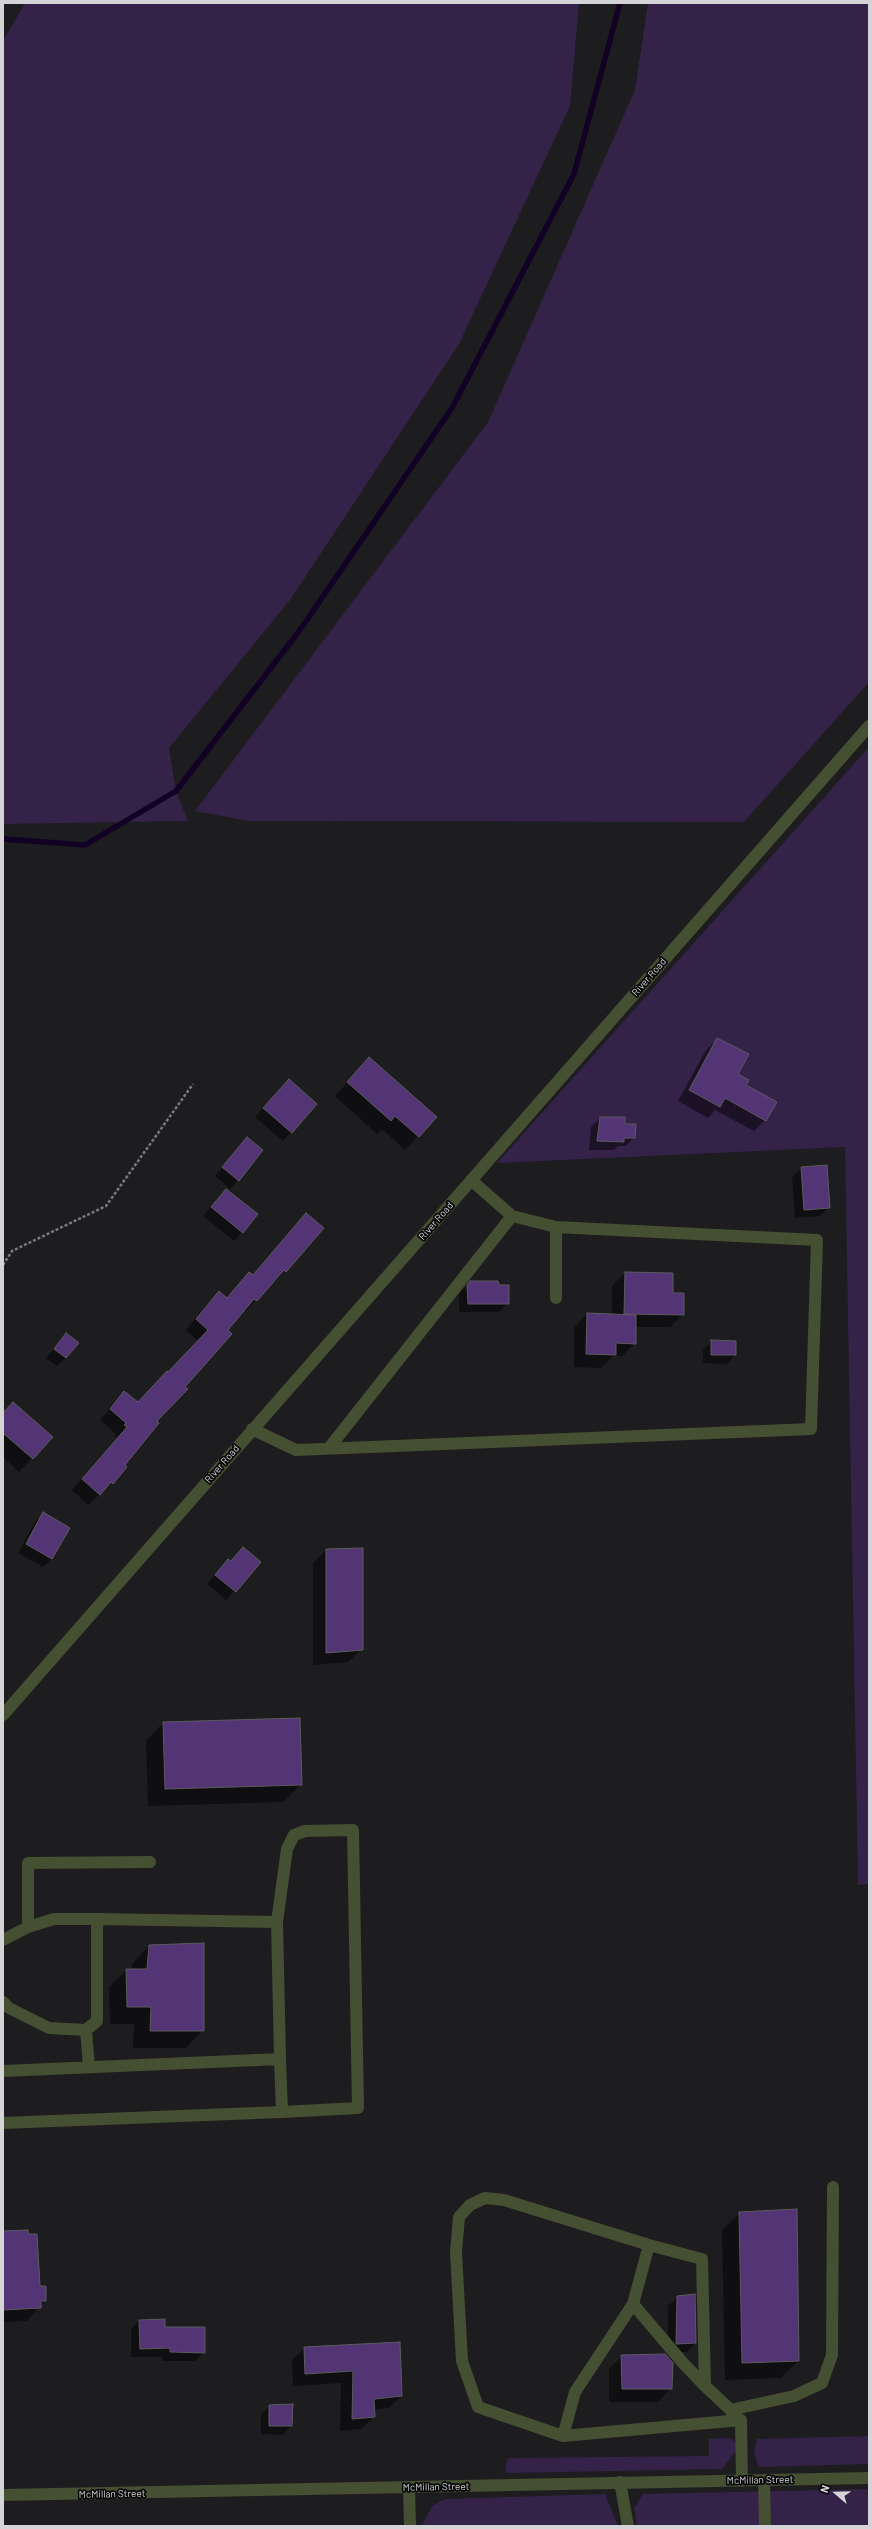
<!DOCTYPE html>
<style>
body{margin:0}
#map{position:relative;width:872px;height:2529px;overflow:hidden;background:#1d1c1f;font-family:Barlow,sans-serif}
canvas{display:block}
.frame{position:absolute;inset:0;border:4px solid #d4d3d6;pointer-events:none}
.north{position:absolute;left:816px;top:2473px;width:40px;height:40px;-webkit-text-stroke:3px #070708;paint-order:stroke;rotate:290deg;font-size:11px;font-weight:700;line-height:16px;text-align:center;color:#d4d3d6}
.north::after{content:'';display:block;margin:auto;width:14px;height:18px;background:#d4d3d6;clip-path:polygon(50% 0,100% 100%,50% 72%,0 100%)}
</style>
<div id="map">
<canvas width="872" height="2529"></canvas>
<div class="frame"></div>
<div class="north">N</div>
</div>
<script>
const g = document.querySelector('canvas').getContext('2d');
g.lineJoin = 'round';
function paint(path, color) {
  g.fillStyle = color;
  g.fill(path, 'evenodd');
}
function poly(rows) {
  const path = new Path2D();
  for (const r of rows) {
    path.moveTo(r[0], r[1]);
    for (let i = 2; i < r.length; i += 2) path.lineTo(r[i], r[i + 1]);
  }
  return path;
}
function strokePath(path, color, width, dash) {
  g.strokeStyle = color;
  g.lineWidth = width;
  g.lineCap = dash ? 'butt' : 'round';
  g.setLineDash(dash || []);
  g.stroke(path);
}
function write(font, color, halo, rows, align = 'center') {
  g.font = font + ' Barlow,sans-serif';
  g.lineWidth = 3.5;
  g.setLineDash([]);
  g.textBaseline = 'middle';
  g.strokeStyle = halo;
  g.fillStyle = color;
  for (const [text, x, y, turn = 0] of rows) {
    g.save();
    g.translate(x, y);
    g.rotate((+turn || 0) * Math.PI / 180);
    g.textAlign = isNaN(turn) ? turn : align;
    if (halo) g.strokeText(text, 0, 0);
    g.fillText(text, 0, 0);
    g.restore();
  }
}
paint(poly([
 [25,3,579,3,570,106,459,344,290,600,169,748,176,791,188,821,3,824,3,41],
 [648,3,869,3,869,682,744,822,249,821,195,811,488,422,635,90],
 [869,747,869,1884,858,1885,845,1147,497,1163],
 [869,2436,869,2464,759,2467,754,2454,757,2439],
 [730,2438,736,2443,736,2451,722,2469,507,2473,505,2467,508,2458,709,2456,709,2439],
 [869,2489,869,2526,637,2526,634,2508,643,2494],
 [605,2494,618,2526,422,2526,432,2506,445,2499]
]), '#342248');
paint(poly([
 [718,1039,765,1120,754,1131,715,1110,708,1118,678,1101,706,1050],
 [369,1058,418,1136,405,1150,382,1129,377,1134,335,1096],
 [280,1089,315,1104,283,1141,255,1117],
 [600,1118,624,1125,634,1137,626,1146,618,1146,614,1150,589,1150,591,1127],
 [247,1138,238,1180,230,1189,215,1176],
 [801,1168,829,1207,820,1216,795,1218,792,1177],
 [226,1190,242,1232,234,1241,203,1216],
 [306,1214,285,1271,275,1282,273,1281,246,1311,244,1310,156,1422,112,1483,88,1505,72,1490,117,1438,114,1436,116,1434,100,1420,124,1392,137,1403,168,1373,198,1341,186,1330,208,1303,219,1292,226,1298,249,1273,252,1276],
 [625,1273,672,1294,683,1314,670,1327,635,1327,635,1343,622,1356,613,1356,601,1368,574,1367,574,1328,587,1314,612,1315,612,1286],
 [470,1282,508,1303,499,1312,459,1312,459,1294],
 [66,1335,66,1358,57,1366,46,1358],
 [712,1341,735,1355,727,1364,703,1363,703,1350],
 [13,1403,51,1437,19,1472,3,1457,3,1413],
 [44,1514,52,1558,43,1567,18,1553,35,1522],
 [243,1548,260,1562,226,1600,207,1584,228,1560,230,1562],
 [326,1550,362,1649,348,1662,313,1665,313,1563],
 [163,1723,301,1784,284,1802,148,1806,146,1741],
 [149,1946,203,2030,186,2048,133,2048,134,2024,110,2024,109,1987,127,1970,131,1970,132,1964],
 [740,2213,798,2361,781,2378,725,2380,722,2230],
 [3,2232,45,2300,27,2321,3,2322],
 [694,2295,695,2343,687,2352,668,2352,668,2306,677,2297],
 [140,2320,164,2328,204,2352,195,2361,162,2361,162,2357,131,2357,131,2329],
 [399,2343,401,2396,389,2408,374,2410,374,2417,361,2429,340,2431,341,2383,293,2386,292,2360,305,2348],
 [622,2356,671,2388,658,2402,609,2402,609,2369],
 [270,2406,291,2426,283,2435,261,2434,261,2414]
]), '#0007');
strokePath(poly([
 [3,839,85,845,176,791,300,630,452,408,574,174,620,3]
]), '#120025', 5.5);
const building = poly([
 [717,1038,749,1054,738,1074,749,1080,746,1085,777,1102,766,1121,725,1098,720,1107,689,1090,717,1038],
 [369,1057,437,1117,419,1137,395,1116,391,1121,347,1082,369,1057],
 [289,1079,317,1104,292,1133,263,1108,289,1079],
 [600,1117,625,1117,625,1124,636,1124,635,1138,624,1138,624,1142,597,1141,600,1117],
 [247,1137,263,1150,239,1181,222,1167,247,1137],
 [827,1165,830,1208,804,1210,801,1167,827,1165],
 [226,1189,258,1214,243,1233,211,1207,226,1189],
 [306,1213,324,1228,286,1272,284,1270,257,1301,254,1299,228,1330,232,1334,185,1387,188,1389,157,1421,159,1423,125,1465,127,1467,113,1484,111,1482,100,1495,82,1479,127,1427,124,1425,126,1423,110,1409,124,1391,138,1402,167,1371,168,1372,208,1330,196,1319,219,1291,227,1298,249,1272,253,1275,306,1213],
 [625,1272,673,1273,673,1293,684,1293,684,1315,624,1314,625,1272],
 [470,1281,498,1281,499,1285,509,1285,509,1304,468,1304,467,1285,470,1281],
 [587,1313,636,1315,636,1344,616,1343,616,1355,586,1354,587,1313],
 [66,1333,79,1343,66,1358,54,1349,66,1333],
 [711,1340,736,1341,736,1355,711,1355,711,1340],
 [13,1402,53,1437,33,1459,3,1433,3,1413,13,1402],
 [43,1512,70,1528,52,1559,26,1544,43,1512],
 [243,1547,261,1562,236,1592,215,1575,228,1559,231,1561,243,1547],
 [363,1548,363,1650,326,1653,326,1549,363,1548],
 [300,1718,302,1785,165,1789,163,1722,300,1718],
 [204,1943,204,2031,150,2031,151,2007,127,2007,126,1969,147,1969,149,1945,204,1943],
 [797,2209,799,2361,742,2363,739,2212,797,2209],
 [28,2230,28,2234,37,2234,40,2286,46,2286,46,2301,41,2301,41,2308,3,2310,3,2231,28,2230],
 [695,2294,696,2343,676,2344,677,2296,695,2294],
 [165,2319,165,2327,205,2327,205,2353,170,2352,170,2348,140,2349,139,2320,165,2319],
 [400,2342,402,2396,374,2399,375,2417,352,2419,353,2371,305,2374,304,2347,400,2342],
 [665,2354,673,2363,672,2389,622,2389,621,2355,665,2354],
 [293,2404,292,2426,269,2426,269,2405,293,2404]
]);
paint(building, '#533475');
strokePath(building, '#5d5b5f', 1);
strokePath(poly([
 [3,1265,12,1251,106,1206,193,1084]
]), '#7a797c', 2.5, [3, 2]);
strokePath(poly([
 [556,1298,556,1227],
 [252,1429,296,1450,811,1429,817,1240,556,1227,512,1216,471,1180],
 [329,1448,512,1216],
 [3,1715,869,726],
 [277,1922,287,1849,294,1835,305,1831,353,1830,358,2108,282,2112],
 [28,1927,28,1863,150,1862],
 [3,1940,28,1927,54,1919,97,1919,97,2021,86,2030,49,2028,9,2008,3,2002],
 [86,2030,89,2067],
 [3,2071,280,2059,277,1922,97,1919],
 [3,2123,282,2112,280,2059],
 [633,2304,649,2245,702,2259,705,2386,736,2415],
 [705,2386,683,2363,633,2304,575,2392,563,2436,741,2420,742,2481],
 [730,2410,794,2396,822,2383,832,2355,833,2187],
 [563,2436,478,2407,462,2361,456,2252,459,2217,470,2205,485,2198,504,2200,649,2245],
 [764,2480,765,2526],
 [620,2482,628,2526],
 [409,2488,410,2526],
 [3,2495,869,2478]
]), '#454f31', 12);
write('10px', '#d4d3d6', '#070708', [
 ["River Road",649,977,-49],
 ["River Road",436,1221,-49],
 ["River Road",222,1464,-49],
 ["McMillan Street",760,2480,-1],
 ["McMillan Street",436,2487,-1],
 ["McMillan Street",112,2494,-1]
]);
</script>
